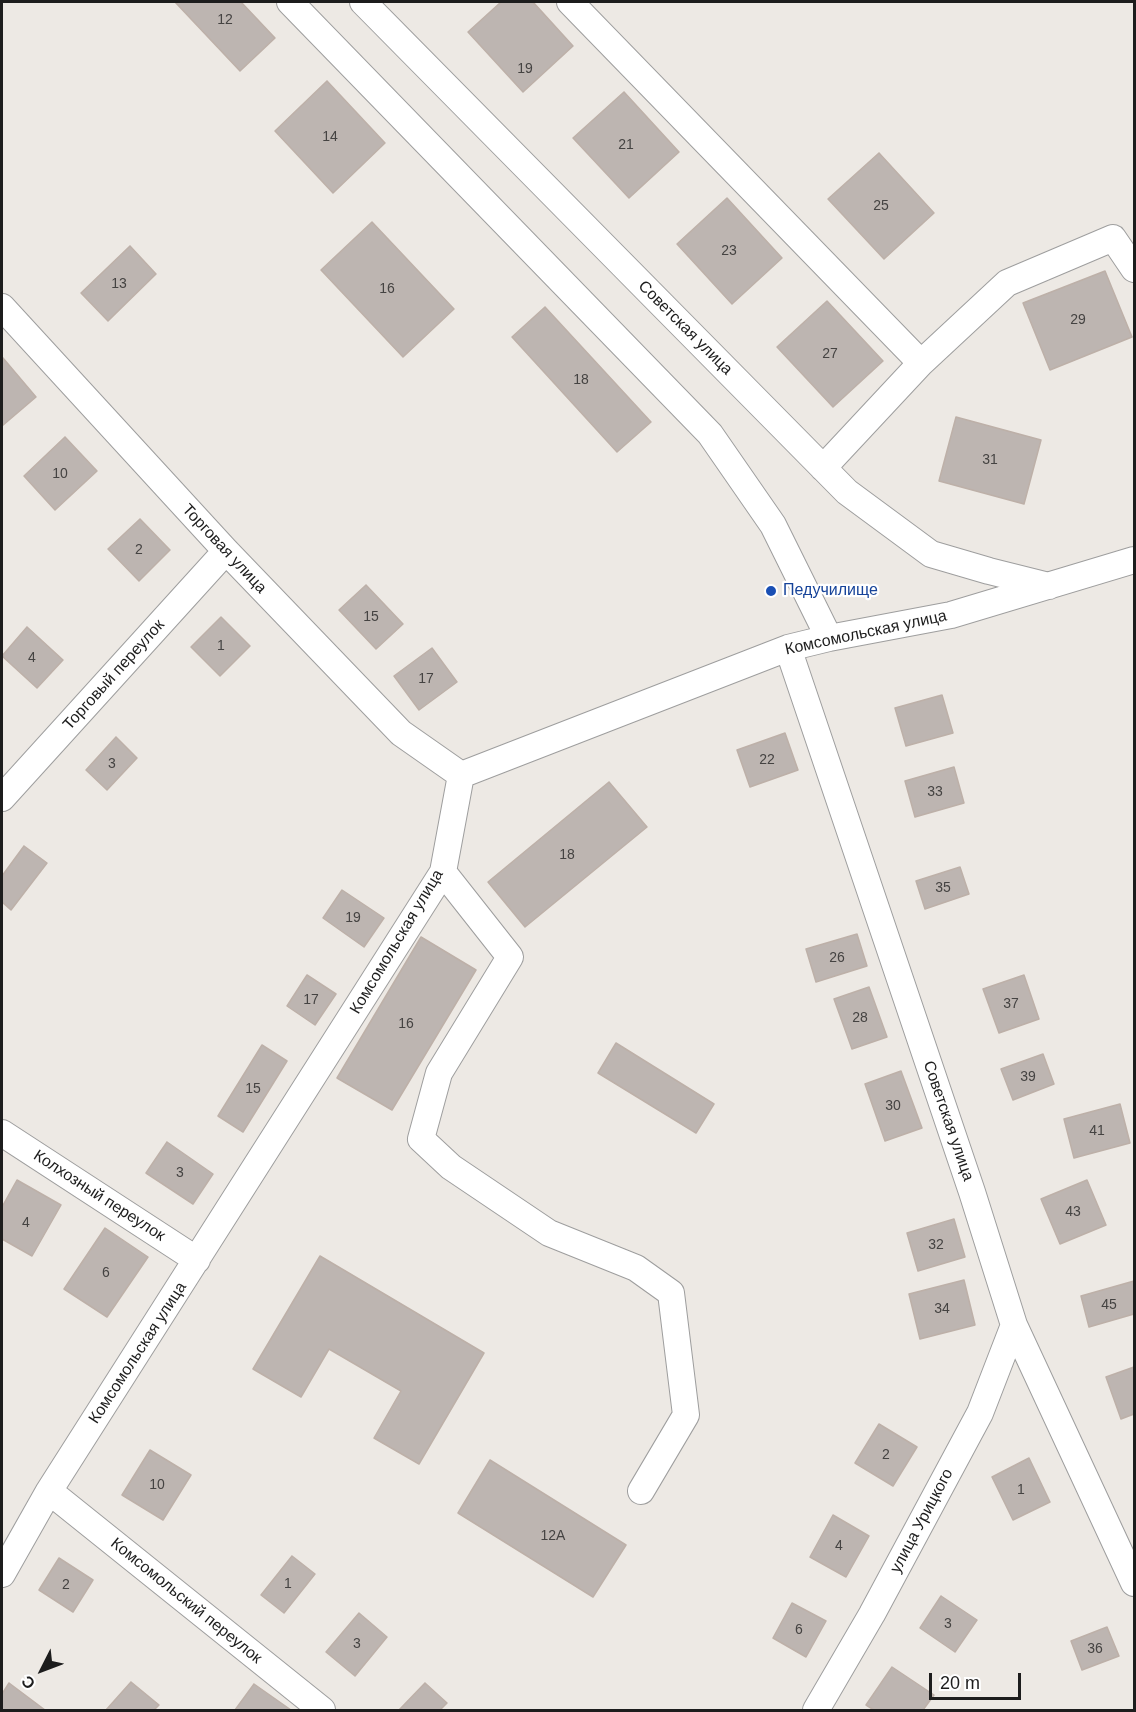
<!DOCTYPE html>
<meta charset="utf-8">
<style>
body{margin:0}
#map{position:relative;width:1136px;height:1712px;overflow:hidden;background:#ede9e4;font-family:Helvetica,sans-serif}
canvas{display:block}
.frame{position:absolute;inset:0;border:3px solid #1d1d1d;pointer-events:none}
.north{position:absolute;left:12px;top:1640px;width:60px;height:60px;-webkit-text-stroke:4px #fff;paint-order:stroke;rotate:228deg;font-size:16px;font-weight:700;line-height:24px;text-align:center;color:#1d1d1d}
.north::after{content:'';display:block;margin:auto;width:21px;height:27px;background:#1d1d1d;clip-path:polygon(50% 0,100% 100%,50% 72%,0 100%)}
.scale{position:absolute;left:929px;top:1673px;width:92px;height:27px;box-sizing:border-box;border:3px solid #1d1d1d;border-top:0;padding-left:8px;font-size:18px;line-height:21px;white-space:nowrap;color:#1d1d1d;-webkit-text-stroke:4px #fff;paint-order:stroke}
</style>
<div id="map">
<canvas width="1136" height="1712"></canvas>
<div class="frame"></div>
<div class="north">С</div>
<div class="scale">20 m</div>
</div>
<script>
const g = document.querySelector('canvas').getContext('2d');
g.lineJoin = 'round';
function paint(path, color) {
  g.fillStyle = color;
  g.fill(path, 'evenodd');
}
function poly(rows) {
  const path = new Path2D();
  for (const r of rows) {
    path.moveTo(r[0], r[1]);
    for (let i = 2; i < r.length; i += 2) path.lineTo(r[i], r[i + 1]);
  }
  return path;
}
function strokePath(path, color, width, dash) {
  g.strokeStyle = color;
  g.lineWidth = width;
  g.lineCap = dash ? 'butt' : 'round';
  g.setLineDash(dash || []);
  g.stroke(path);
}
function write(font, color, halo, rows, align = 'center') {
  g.font = font + ' Helvetica,sans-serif';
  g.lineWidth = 4.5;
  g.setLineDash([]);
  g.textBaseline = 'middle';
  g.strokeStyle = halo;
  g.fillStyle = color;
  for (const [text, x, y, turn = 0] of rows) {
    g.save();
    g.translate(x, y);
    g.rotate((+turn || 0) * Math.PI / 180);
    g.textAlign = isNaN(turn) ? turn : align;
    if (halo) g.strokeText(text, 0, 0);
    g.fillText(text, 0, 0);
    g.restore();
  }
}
const building = poly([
 [175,2,241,2,275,38,240,71,175,2],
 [501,2,533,2,573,46,523,92,468,32,501,2],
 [327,81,385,143,333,193,275,131,327,81],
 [624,92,679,152,629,198,573,138,624,92],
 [879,153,934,213,884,259,828,199,879,153],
 [727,198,782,258,732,304,677,244,727,198],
 [372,222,454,309,403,357,321,270,372,222],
 [130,246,156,274,108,321,81,293,130,246],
 [1105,271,1132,337,1050,370,1023,303,1105,271],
 [827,301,883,361,833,407,777,347,827,301],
 [545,307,651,422,617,452,512,337,545,307],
 [3,358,36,397,2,426,2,359,3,358],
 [956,417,1041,440,1024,504,939,481,956,417],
 [65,437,97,471,55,510,24,476,65,437],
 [140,519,170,550,139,581,108,549,140,519],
 [366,585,403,624,376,649,339,610,366,585],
 [221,617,250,646,220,676,191,647,221,617],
 [27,627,63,660,37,688,2,656,27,627],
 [432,648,457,682,419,710,394,676,432,648],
 [942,695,953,733,906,746,895,708,942,695],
 [785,733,798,770,750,787,737,750,785,733],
 [116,737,137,758,107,790,86,770,116,737],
 [954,767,964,803,915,817,905,781,954,767],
 [609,782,647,827,525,927,488,882,609,782],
 [24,846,47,863,11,910,2,902,2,876,24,846],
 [960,867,969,894,925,909,916,881,960,867],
 [342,890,384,918,364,947,323,918,342,890],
 [857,934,867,966,816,982,806,949,857,934],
 [421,937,476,970,392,1110,337,1078,421,937],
 [307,975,336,994,315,1025,287,1006,307,975],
 [1024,975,1039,1019,999,1033,983,989,1024,975],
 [869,987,887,1037,852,1049,834,999,869,987],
 [616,1043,714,1104,696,1133,598,1073,616,1043],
 [262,1045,287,1061,243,1132,218,1116,262,1045],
 [1043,1054,1054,1084,1013,1100,1001,1069,1043,1054],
 [901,1071,922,1128,885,1141,865,1084,901,1071],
 [1120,1104,1130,1143,1074,1158,1064,1119,1120,1104],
 [167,1142,213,1174,193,1204,146,1173,167,1142],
 [17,1180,61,1205,32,1256,2,1239,2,1207,17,1180],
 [1087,1180,1106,1225,1060,1244,1041,1199,1087,1180],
 [954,1219,965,1257,918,1271,907,1233,954,1219],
 [105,1228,148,1257,107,1317,64,1289,105,1228],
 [320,1256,484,1353,419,1464,374,1438,401,1391,329,1349,301,1397,253,1369,320,1256],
 [964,1280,975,1325,920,1339,909,1294,964,1280],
 [1134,1281,1134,1314,1089,1327,1081,1296,1134,1281],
 [1134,1367,1134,1414,1121,1419,1106,1377,1134,1367],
 [879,1424,917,1447,893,1486,855,1463,879,1424],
 [150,1450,191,1475,163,1520,122,1495,150,1450],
 [1029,1458,1050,1502,1013,1520,992,1477,1029,1458],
 [490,1460,626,1545,593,1597,458,1513,490,1460],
 [833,1515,869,1536,846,1577,810,1557,833,1515],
 [292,1556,315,1574,284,1613,261,1595,292,1556],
 [59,1558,93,1580,73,1612,39,1590,59,1558],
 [941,1596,977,1620,955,1652,920,1628,941,1596],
 [792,1603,826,1621,806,1657,773,1638,792,1603],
 [359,1613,387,1637,355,1676,326,1652,359,1613],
 [1107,1627,1119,1656,1082,1670,1071,1641,1107,1627],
 [892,1667,934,1695,923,1710,874,1710,866,1705,892,1667],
 [131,1682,159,1705,154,1710,106,1710,131,1682],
 [9,1683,45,1710,2,1710,2,1694,9,1683],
 [425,1683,447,1703,440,1710,399,1710,425,1683],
 [254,1684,291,1710,235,1710,254,1684]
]);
paint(building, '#bdb5b1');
strokePath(building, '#bdb0a8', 1.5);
const street = poly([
 [290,2,710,434,773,525,829,638],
 [363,2,847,492,931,554,989,571,1049,586],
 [570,2,921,363],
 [2,307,226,551,401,733,461,775],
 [823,468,921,363,1007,283,1113,238,1134,269],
 [788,648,972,1192,1014,1325,1134,1583],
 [2,798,226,551],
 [443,872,510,957,439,1073,421,1139,451,1167,549,1233,636,1268,671,1293,686,1415,641,1491],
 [2,1133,197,1260],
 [49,1491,322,1710],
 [2,1574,49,1491,443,872,461,775,788,648,829,638,951,615,1134,560],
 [816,1710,872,1614,980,1413,1014,1325]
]);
strokePath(street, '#9e9e9e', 28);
strokePath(street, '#fff', 26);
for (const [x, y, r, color] of [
 [771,591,6,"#1a4fb4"]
]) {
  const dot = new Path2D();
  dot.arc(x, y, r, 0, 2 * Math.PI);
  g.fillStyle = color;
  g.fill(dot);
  strokePath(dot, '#fff', 2);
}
write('14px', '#454342', null, [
 ["12",225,20],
 ["19",525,69],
 ["14",330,137],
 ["21",626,145],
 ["25",881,206],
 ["23",729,251],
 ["13",119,284],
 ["16",387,289],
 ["29",1078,320],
 ["27",830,354],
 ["18",581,380],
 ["31",990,460],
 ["10",60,474],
 ["2",139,550],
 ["15",371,617],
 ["1",221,646],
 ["4",32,658],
 ["17",426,679],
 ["22",767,760],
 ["3",112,764],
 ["33",935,792],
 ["18",567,855],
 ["35",943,888],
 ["19",353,918],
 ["26",837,958],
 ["17",311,1000],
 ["37",1011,1004],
 ["28",860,1018],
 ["16",406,1024],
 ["39",1028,1077],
 ["15",253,1089],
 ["30",893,1106],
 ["41",1097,1131],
 ["3",180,1173],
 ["43",1073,1212],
 ["4",26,1223],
 ["32",936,1245],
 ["6",106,1273],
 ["45",1109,1305],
 ["34",942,1309],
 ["2",886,1455],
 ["10",157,1485],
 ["1",1021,1490],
 ["12А",553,1536],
 ["4",839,1546],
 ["1",288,1584],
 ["2",66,1585],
 ["3",948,1624],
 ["6",799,1630],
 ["3",357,1644],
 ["36",1095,1649]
]);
write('16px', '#1d1d1d', '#fff', [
 ["Советская улица",685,328,45],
 ["Торговая улица",224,549,47],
 ["Комсомольская улица",866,633,-12],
 ["Торговый переулок",114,675,-48],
 ["Комсомольская улица",397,942,-59],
 ["Советская улица",948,1121,71],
 ["Колхозный переулок",99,1196,33],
 ["Комсомольская улица",138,1353,-57],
 ["улица Урицкого",922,1521,-62],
 ["Комсомольский переулок",186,1601,39]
]);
write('16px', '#164399', '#fff', [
 ["Педучилище",783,591]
], 'left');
</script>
